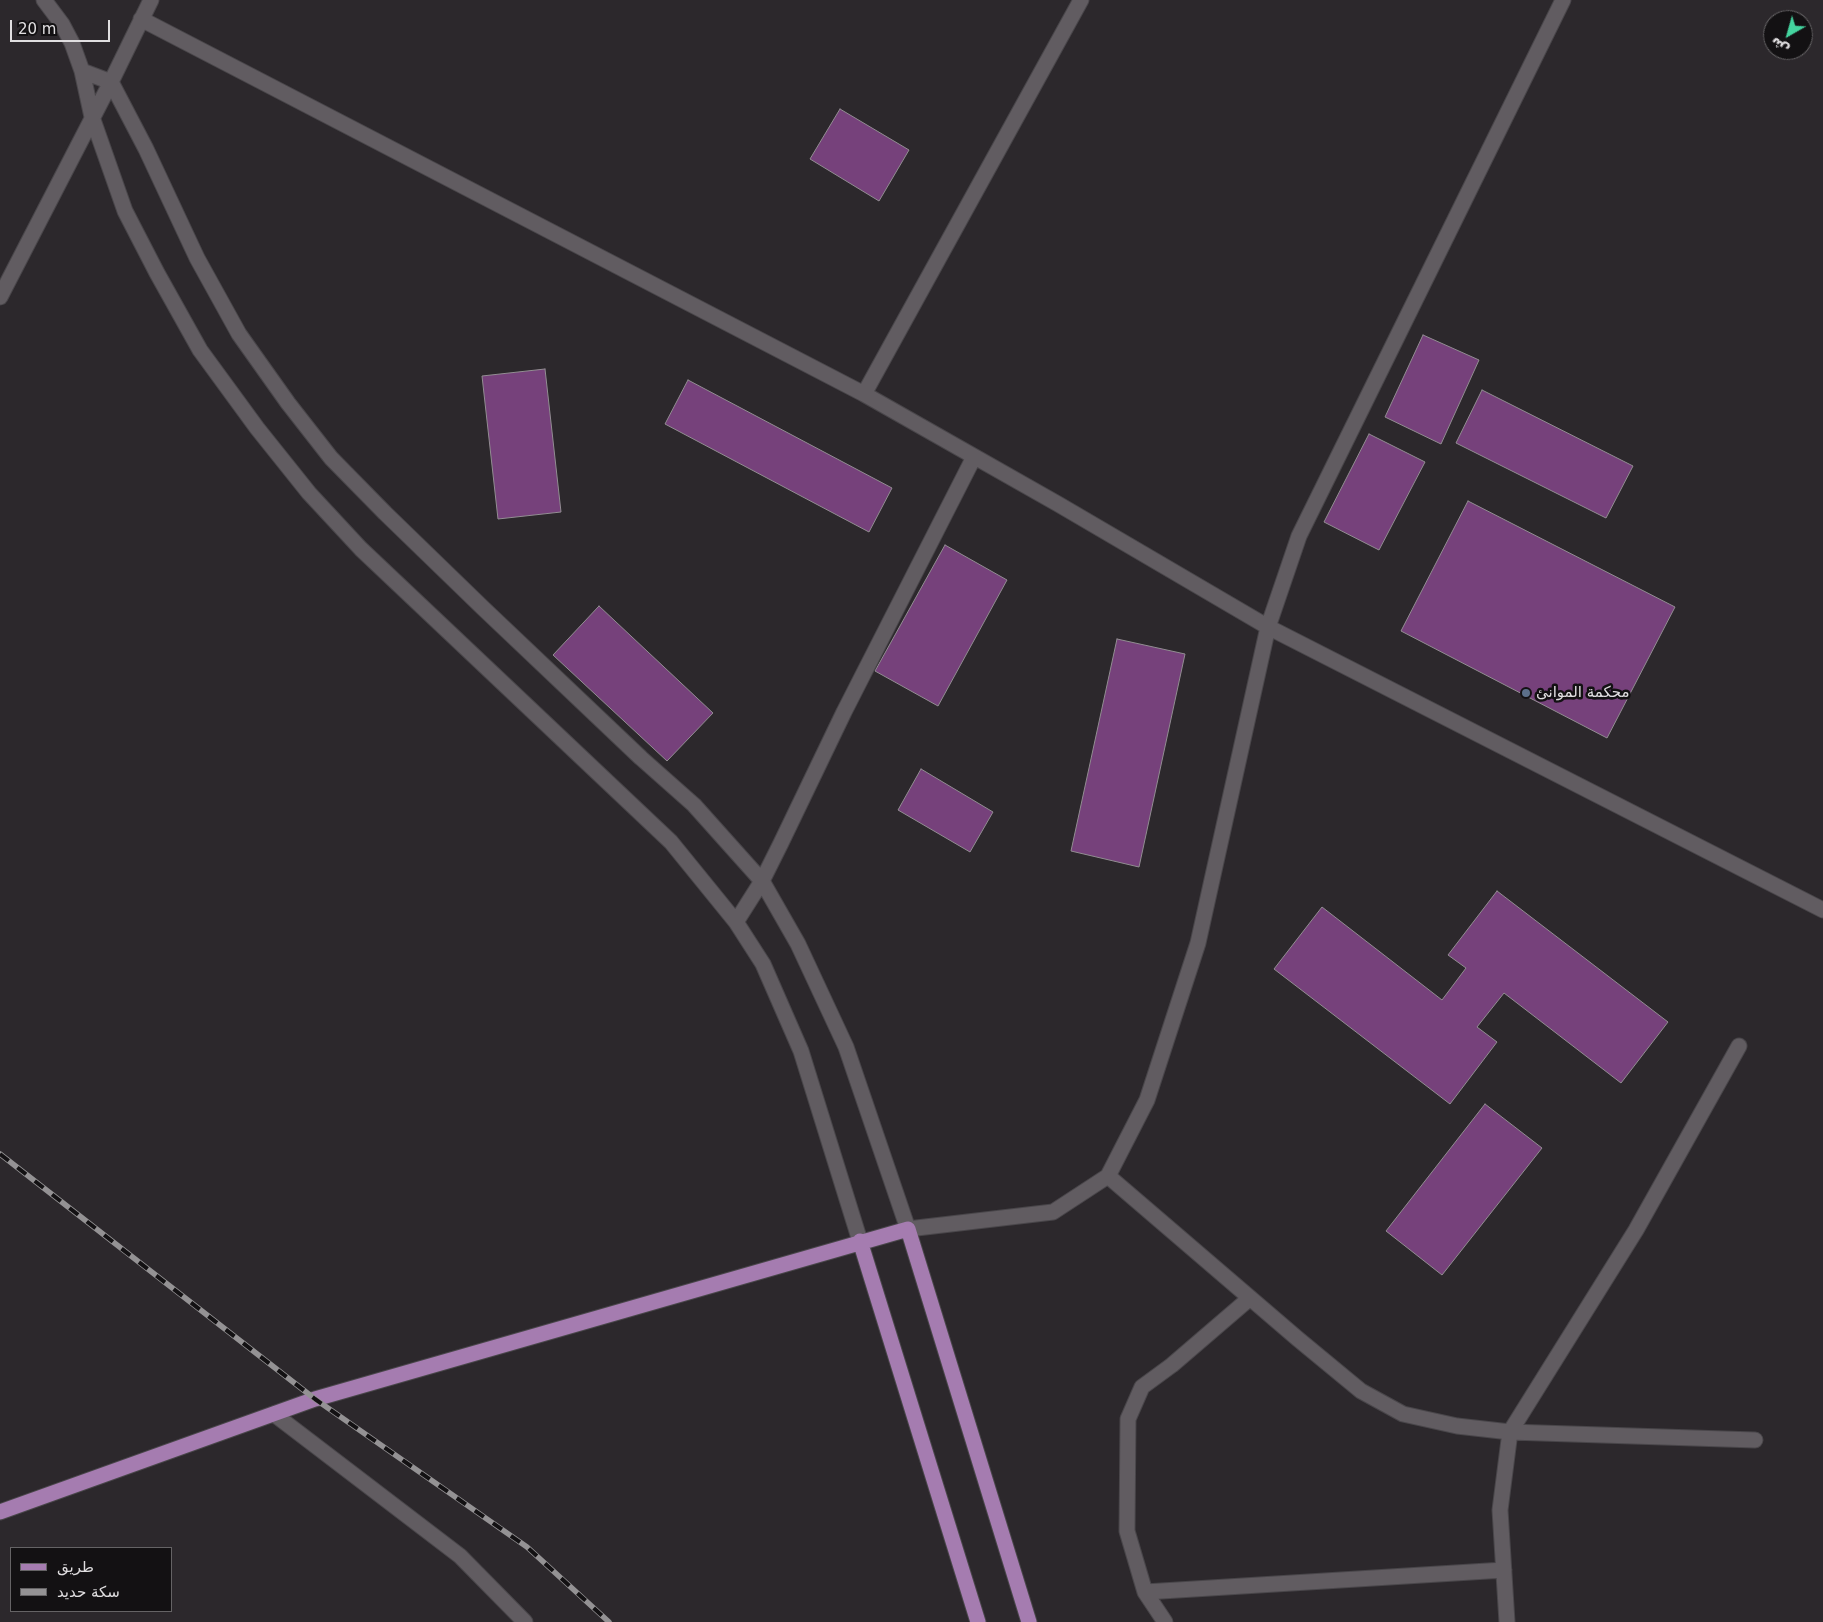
<!DOCTYPE html>
<meta charset="utf-8">
<style>
body{margin:0}
#map{position:relative;width:1823px;height:1622px;overflow:hidden;background:#2c282c;font-family:"DejaVu Sans","Noto Sans Arabic",sans-serif}
canvas{display:block}
.legend{position:absolute;left:10px;top:1547px;width:162px;height:65px;box-sizing:border-box;background:#131113;border:1px solid #656365;margin:0;padding:6px 9px;list-style:none;font-size:15px;color:#e0dee0}
.legend li{display:flex;align-items:center;gap:10px;height:25px}
.legend b{width:25px;border:1px solid #656365}
.north{position:absolute;left:1763px;top:10px;width:50px;height:50px;box-sizing:border-box;background:#131113;border:1px solid #656365;border-radius:50%;rotate:218deg;font-size:14px;font-weight:700;line-height:20px;text-align:center;color:#e0dee0}
.north::after{content:'';display:block;margin:auto;width:18px;height:22px;background:#44d49f;clip-path:polygon(50% 0,100% 100%,50% 72%,0 100%)}
.scale{position:absolute;left:10px;top:20px;width:100px;height:22px;box-sizing:border-box;border:2px solid #e0dee0;border-top:0;padding-left:6px;font-size:15px;line-height:18px;white-space:nowrap;color:#e0dee0;-webkit-text-stroke:4px #131113;paint-order:stroke}
</style>
<div id="map">
<canvas width="1823" height="1622"></canvas>
<ul class="legend">
<li><b style="height:6px;background:#a57cb0"></b>طريق</li>
<li><b style="height:6px;background:#949294"></b>سكة حديد</li>
</ul>
<div class="north">ش</div>
<div class="scale">20 m</div>
</div>
<script>
const c = document.querySelector('canvas').getContext('2d');
c.lineJoin = 'round';
function paint(path, color) { c.fillStyle = color; c.fill(path, 'evenodd'); }
const shape = rows => new Path2D(rows.map(r => 'M' + r).join(''));
function stroke(path, color, width, dash) { c.strokeStyle = color; c.lineWidth = width; c.lineCap = dash ? 'butt' : 'round'; c.setLineDash(dash || []); c.stroke(path); }
function label(font, color, halo, rows, align = 'center') {
  c.font = font + ' "DejaVu Sans","Noto Sans Arabic",sans-serif'; c.lineWidth = 5; c.setLineDash([]); c.textBaseline = 'middle'; c.strokeStyle = halo; c.fillStyle = color; for (const [text, x, y, turn = 0] of rows) {
    c.save(); c.translate(x, y); c.rotate((+turn || 0) * Math.PI / 180); c.textAlign = isNaN(turn) ? turn : align; if (halo) c.strokeText(text, 0, 0); c.fillText(text, 0, 0); c.restore();
  }
}
const building = shape([
 [840,109,909,150,879,201,810,159,840,109],
 [1423,335,1479,360,1441,444,1385,417,1423,335],
 [545,369,561,512,498,519,482,376,545,369],
 [688,380,892,488,869,532,665,424,688,380],
 [1482,390,1633,466,1606,518,1456,443,1482,390],
 [1369,434,1425,462,1379,550,1324,522,1369,434],
 [1468,501,1675,607,1607,738,1401,631,1468,501],
 [945,545,1007,580,938,706,875,671,945,545],
 [599,606,713,713,667,761,553,655,599,606],
 [1117,639,1185,654,1139,867,1071,851,1117,639],
 [921,769,993,812,970,852,898,810,921,769],
 [1497,891,1668,1022,1621,1083,1504,993,1477,1027,1497,1042,1450,1104,1274,969,1322,907,1442,1000,1466,968,1448,955,1497,891],
 [1485,1104,1542,1148,1442,1275,1386,1231,1485,1104]
]);
paint(building, '#76417b');
stroke(building, '#928d92', 1);
const minor = shape([
 [44,0,62,24,72,43,82,71,92,117,125,211,157,273,200,350,257,428,309,493,361,549,671,842,736,922,763,964,801,1051,860,1241],
 [1563,0,1299,536,1268,627,1823,910],
 [82,71,111,82,146,149,197,258,239,334,288,403,331,458,385,513,483,608,641,758,694,805,762,881,798,944,846,1047,908,1229,1053,1212,1108,1176,1147,1100,1198,943,1268,627,1058,504,864,394,141,19],
 [0,297,111,82,151,0],
 [864,394,1081,0],
 [736,922,762,881,781,843,844,712,974,457],
 [1108,1176,1298,1339,1361,1391,1403,1414,1457,1426,1510,1432,1755,1440],
 [274,1414,460,1556,525,1622],
 [1145,1592,1504,1570],
 [1165,1622,1145,1592,1127,1531,1128,1419,1142,1387,1172,1365,1250,1298],
 [1507,1622,1500,1510,1510,1432,1636,1230,1739,1046]
]);
const major = shape([
 [860,1241,978,1622],
 [0,1512,315,1399,908,1229,1029,1622]
]);
stroke(minor, '#49464a', 17);
stroke(major, '#49464a', 17);
stroke(minor, '#615c61', 15);
stroke(major, '#a57cb0', 15);
const rail = shape([
 [0,1154,315,1399,527,1547,609,1622]
]);
stroke(rail, '#949294', 5.5);
stroke(rail, '#131113', 4, [11]);
for (const [x, y, r, color] of [
 [1526,693,5,"#5c6f8a"]
]) { const dot = new Path2D(); dot.arc(x, y, r, 0, 2 * Math.PI); c.fillStyle = color; c.fill(dot); stroke(dot, '#131113', 2); }
label('15px', '#e0dee0', '#131113', [
 ["محكمة الموانئ",1536,693]
], 'left');
</script>
